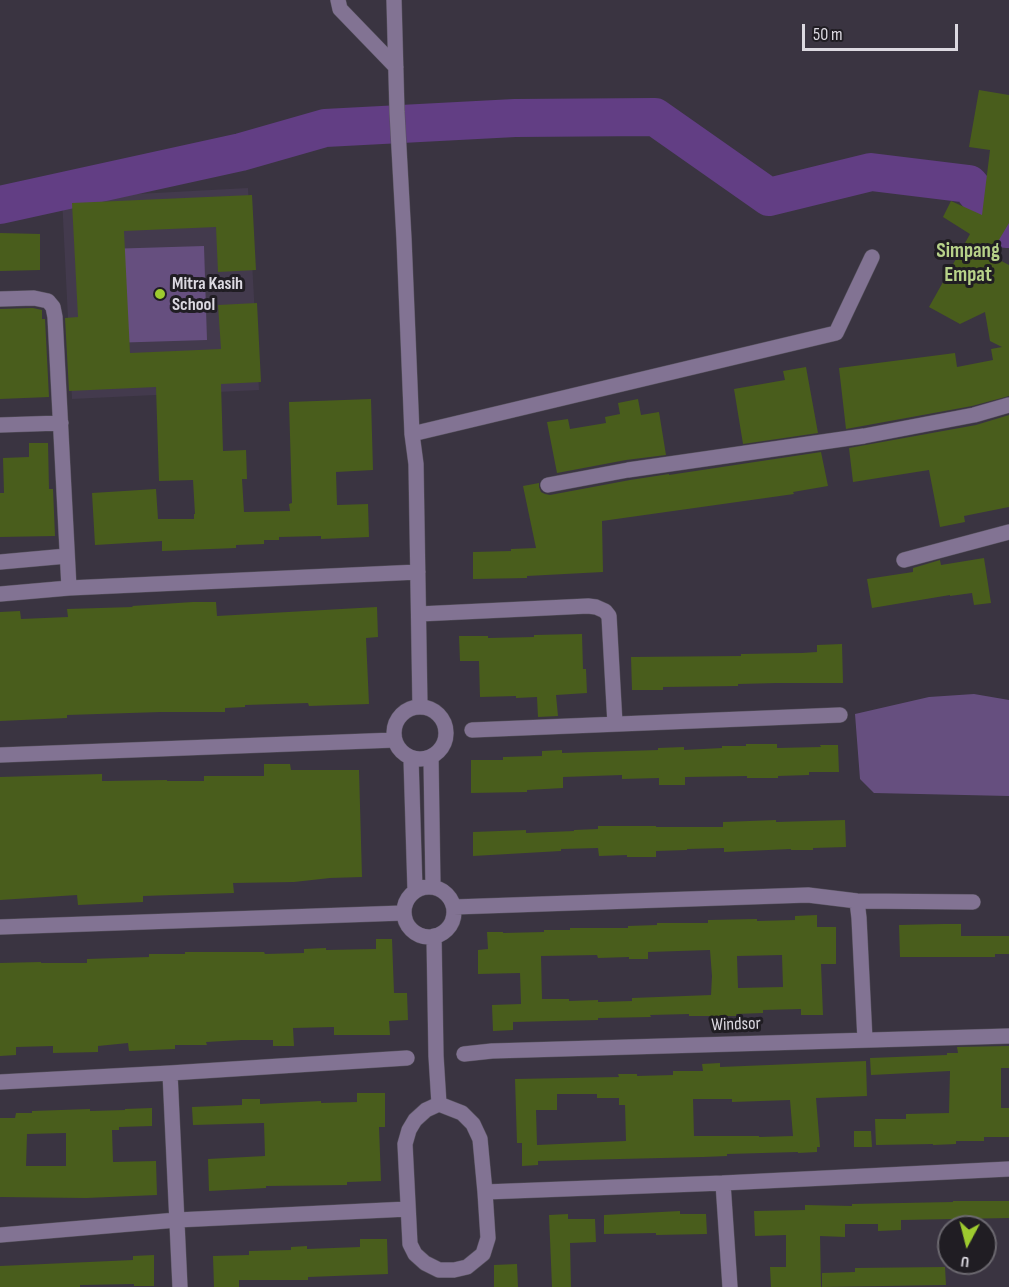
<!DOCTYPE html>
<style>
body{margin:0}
#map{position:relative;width:1009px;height:1287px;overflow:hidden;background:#3a3441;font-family:"Sofia Sans Condensed",sans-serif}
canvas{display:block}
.north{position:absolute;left:937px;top:1215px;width:60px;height:60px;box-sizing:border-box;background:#201d23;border:2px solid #6b686f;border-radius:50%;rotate:187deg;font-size:16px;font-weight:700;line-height:24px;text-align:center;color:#dcd9e1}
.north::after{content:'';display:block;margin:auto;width:21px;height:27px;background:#9dca2f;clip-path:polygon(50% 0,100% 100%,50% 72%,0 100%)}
.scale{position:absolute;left:802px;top:24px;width:156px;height:27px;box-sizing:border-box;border:3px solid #dcd9e1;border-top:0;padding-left:8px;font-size:18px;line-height:21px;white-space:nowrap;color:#dcd9e1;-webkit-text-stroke:4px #201d23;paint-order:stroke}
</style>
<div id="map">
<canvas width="1009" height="1287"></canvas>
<div class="north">U</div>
<div class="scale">50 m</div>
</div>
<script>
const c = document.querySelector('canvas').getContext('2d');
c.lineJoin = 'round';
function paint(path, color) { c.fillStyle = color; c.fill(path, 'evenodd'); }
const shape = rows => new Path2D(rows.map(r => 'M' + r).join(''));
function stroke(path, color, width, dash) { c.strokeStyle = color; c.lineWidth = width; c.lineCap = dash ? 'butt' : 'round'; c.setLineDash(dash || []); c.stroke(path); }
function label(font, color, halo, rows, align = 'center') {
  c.font = font + ' "Sofia Sans Condensed",sans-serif'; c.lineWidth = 6; c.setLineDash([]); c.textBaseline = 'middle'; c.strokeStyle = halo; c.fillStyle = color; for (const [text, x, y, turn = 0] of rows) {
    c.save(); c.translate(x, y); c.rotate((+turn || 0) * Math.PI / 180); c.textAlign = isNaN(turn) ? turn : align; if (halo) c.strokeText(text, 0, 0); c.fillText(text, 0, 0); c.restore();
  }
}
paint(shape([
 [248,188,259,390,72,399,62,198]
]), '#433a4d');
paint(shape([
 [204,246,207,340,109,343,106,249],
 [974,694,1009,700,1009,796,874,793,860,779,855,714,929,697]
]), '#664f7f');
stroke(shape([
 [0,205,241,152,325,128,515,118,655,117,769,197,871,172,969,184,1006,229,1009,229]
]), '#623e84', 38);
paint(shape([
 [979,90,1009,95,1009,223,990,255,1009,265,1009,396,972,406,846,429,839,368,955,353,957,367,993,360,991,349,1002,347,990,341,985,312,960,324,929,307,970,234,943,217,951,201,982,215,990,150,969,147],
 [252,195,256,270,218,272,216,227,124,231,130,353,221,349,218,305,257,303,261,382,221,384,223,451,246,450,247,479,242,479,244,512,290,511,289,504,292,503,289,402,371,399,373,470,336,472,337,505,368,504,369,537,321,539,321,536,279,537,279,540,264,540,264,544,236,545,236,548,162,551,162,541,95,545,92,493,156,489,158,519,194,519,194,514,195,514,193,480,159,481,156,387,69,391,65,318,78,317,72,203],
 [0,233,40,234,40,270,0,271],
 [33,308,42,310,42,319,45,319,49,397,0,399,0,309],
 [806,367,818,433,743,444,734,389,785,380,783,371],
 [638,399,641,415,659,412,666,455,626,460,557,473,547,422,568,419,570,429,606,423,605,417,620,414,618,403],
 [1009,415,1009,507,964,516,965,522,940,527,929,470,853,482,849,448,976,425],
 [29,443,48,443,49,489,53,489,55,536,0,537,0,493,4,493,3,458,29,457],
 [821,452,828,486,793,492,794,494,602,521,603,572,527,576,527,578,473,579,473,552,511,551,511,549,536,548,523,486,539,483,539,487,541,492,545,494,550,495,630,480,669,474,669,475],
 [984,558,991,603,974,605,972,593,950,596,950,595,872,608,867,579,913,572,913,568,940,560,941,565],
 [193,602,216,602,217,616,377,607,378,637,366,638,369,704,309,706,308,703,245,705,245,707,225,708,225,712,161,712,67,715,67,718,0,721,0,612,20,611,21,619,68,617,67,609,133,607,132,606],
 [582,634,583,669,586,669,587,693,556,695,558,716,538,717,537,697,516,698,516,696,480,697,479,661,460,661,459,636,488,636,488,638,534,637,534,635],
 [842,644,843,683,777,683,738,684,738,686,663,687,663,690,632,690,631,657,741,656,741,654,802,653,817,652,817,645],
 [746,744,777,744,777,748,821,747,820,745,838,745,839,772,809,772,809,775,778,776,778,778,747,778,747,776,685,777,685,785,659,785,659,778,622,779,622,775,563,777,563,788,527,790,527,792,471,793,471,760,503,760,503,757,542,756,542,751,562,750,562,753,658,750,658,748,684,747,684,750,722,748,722,746,746,746],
 [264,764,290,764,291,770,359,770,362,877,330,878,294,882,233,883,234,893,143,896,143,902,78,905,77,895,0,900,0,777,102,774,102,781,106,781,167,780,167,781,204,781,204,776,264,776],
 [776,820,776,822,845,820,846,847,813,848,813,850,791,850,791,849,724,852,724,848,687,849,687,850,656,851,656,857,627,857,627,855,599,856,598,848,561,849,561,851,473,856,473,832,526,830,526,833,574,831,574,830,598,829,598,826,656,826,656,827,723,827,723,822],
 [817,915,817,927,836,927,836,964,821,964,823,1015,801,1015,801,1009,763,1010,763,1013,736,1014,737,1016,689,1016,689,1014,650,1015,651,1017,598,1018,598,1020,513,1022,513,1030,493,1031,492,1005,521,1004,520,973,478,974,478,950,488,949,487,932,503,932,503,933,544,932,544,930,570,930,570,928,628,928,628,926,657,925,657,923,708,923,708,920,757,919,757,921,795,920,795,916],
 [710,950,712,976,711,995,632,998,632,1001,598,1002,598,1000,569,1001,569,999,542,999,541,956,597,955,598,958,629,957,629,959,648,959,648,952],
 [782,955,783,987,738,988,737,956],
 [943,924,961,924,961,936,1009,936,1009,954,995,954,995,957,900,957,899,925],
 [376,939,392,939,394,993,407,993,408,1020,389,1021,390,1035,334,1035,334,1027,293,1028,294,1046,273,1046,273,1040,242,1040,206,1042,207,1045,175,1045,175,1049,129,1051,128,1043,98,1046,98,1052,53,1053,53,1046,16,1047,16,1055,0,1056,0,963,41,962,41,963,87,963,87,959,149,957,149,954,185,954,185,952,264,952,265,954,304,953,304,949,326,948,326,950,376,949],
 [1009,1046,1009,1068,1001,1068,1001,1108,1009,1108,1009,1137,984,1137,984,1141,956,1141,956,1144,933,1145,933,1144,876,1145,875,1119,906,1119,906,1114,949,1113,950,1071,871,1075,870,1058,947,1055,947,1053,958,1053,957,1047],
 [866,1061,867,1096,816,1098,820,1147,817,1147,817,1152,798,1153,798,1152,727,1154,727,1156,703,1157,538,1161,538,1165,522,1166,522,1143,517,1143,515,1079,619,1077,618,1074,637,1074,637,1076,673,1075,673,1071,703,1071,702,1064,720,1063,720,1067],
 [557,1094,597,1094,597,1098,619,1098,619,1105,625,1105,626,1141,537,1145,536,1110,557,1110],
 [693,1099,732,1099,732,1102,790,1100,793,1136,759,1137,759,1136,694,1136],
 [357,1093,385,1093,385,1127,379,1127,381,1181,347,1182,347,1185,266,1186,266,1188,209,1191,208,1159,265,1156,264,1123,193,1125,192,1107,242,1105,242,1099,260,1099,260,1104,321,1101,321,1103,357,1102],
 [152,1108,152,1126,119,1127,119,1130,112,1130,113,1162,156,1161,157,1195,86,1198,0,1197,0,1118,15,1118,16,1113,32,1113,32,1111,90,1109,90,1111,125,1110,125,1109],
 [66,1133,66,1166,26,1166,27,1134],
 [854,1131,871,1131,872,1147,854,1147],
 [953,1201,1009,1201,1009,1218,901,1220,901,1230,878,1231,878,1224,845,1224,845,1237,820,1236,821,1287,771,1287,770,1267,786,1267,786,1235,755,1236,754,1211,805,1210,805,1205,852,1206,852,1204,953,1202],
 [680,1211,680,1214,706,1214,707,1234,656,1235,656,1233,604,1234,604,1215],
 [568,1214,568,1219,595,1219,596,1242,570,1243,571,1287,552,1287,549,1215],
 [360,1239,387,1239,388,1274,308,1277,308,1280,239,1280,239,1287,214,1287,213,1256,249,1255,249,1251,291,1250,291,1247,307,1246,307,1249,360,1247],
 [154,1255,154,1286,134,1286,134,1284,80,1285,80,1287,0,1287,0,1266,133,1260,133,1256],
 [517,1264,518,1287,494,1287,494,1265],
 [945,1267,946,1285,822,1287,822,1273,855,1272,855,1268]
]), '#495d1c');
const minor = shape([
 [338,0,340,9,396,67],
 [394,0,397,112,404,239,412,434,416,464,420,707],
 [0,299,34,298,48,301,53,307,55,317,69,588],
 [0,425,61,423],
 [412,434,836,333,872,257],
 [548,485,628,470,864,436,974,415,1009,405],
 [904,560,1009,532],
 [0,562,67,556],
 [0,594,69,588,418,572],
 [419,614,588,606,596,607,605,611,609,616,615,724],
 '394 733a26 26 0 1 1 52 0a26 26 0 1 1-52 0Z',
 [472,730,840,715],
 [0,755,395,740],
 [431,757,433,887],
 [411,758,415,890],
 '404 912a25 25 0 1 1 50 0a25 25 0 1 1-50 0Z',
 [857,901,859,918,865,1040],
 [454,907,808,895,857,901,973,902],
 [0,927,403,913],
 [434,936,436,1056,439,1104],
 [464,1054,492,1051,1009,1036],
 [170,1073,180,1287],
 [0,1082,170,1073,407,1058],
 [439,1104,462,1113,473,1124,480,1139,485,1192,488,1238,483,1254,467,1267,454,1270,439,1270,425,1263,415,1254,410,1244,405,1144,409,1130,415,1120,426,1110,439,1104],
 [723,1183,730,1287],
 [485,1192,723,1183,1009,1169],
 [0,1235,177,1220,408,1209]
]);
stroke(minor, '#57525e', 16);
stroke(minor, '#827393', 15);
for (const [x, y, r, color] of [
 [160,294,6,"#9dca2f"]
]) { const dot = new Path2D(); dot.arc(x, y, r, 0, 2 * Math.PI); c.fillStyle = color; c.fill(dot); stroke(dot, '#201d23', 2); }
label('bold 18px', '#dcd9e1', '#201d23', [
 ["Mitra Kasih",172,284],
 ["School",172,305]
], 'left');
label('18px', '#dcd9e1', '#201d23', [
 ["Windsor",736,1025,-2]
]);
label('bold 21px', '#b7d289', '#201d23', [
 ["Simpang",968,252],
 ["Empat",968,276]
]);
</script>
